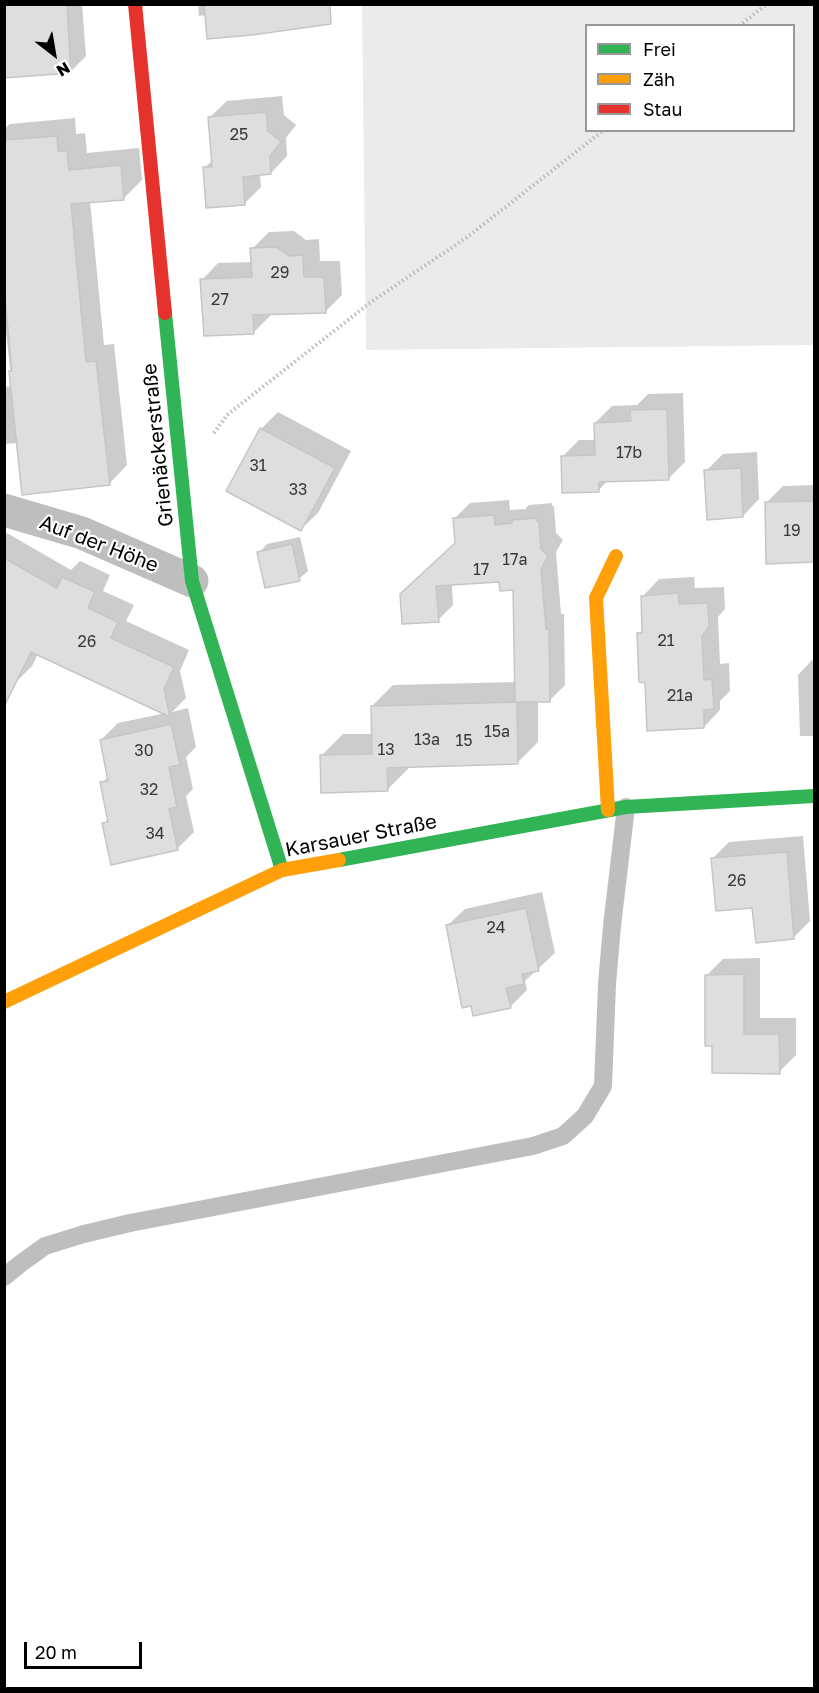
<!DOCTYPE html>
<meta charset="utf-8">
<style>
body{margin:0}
#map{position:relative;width:819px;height:1693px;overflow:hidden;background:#fff;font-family:"Golos Text",sans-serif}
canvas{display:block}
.frame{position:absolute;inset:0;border:6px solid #000;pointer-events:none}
.legend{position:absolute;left:585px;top:24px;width:210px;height:108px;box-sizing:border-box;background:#fff;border:2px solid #999;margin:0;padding:8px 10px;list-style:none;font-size:18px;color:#000}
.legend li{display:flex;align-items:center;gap:12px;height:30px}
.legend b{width:30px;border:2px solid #999}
.north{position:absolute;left:24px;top:24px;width:60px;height:60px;-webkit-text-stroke:4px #fff;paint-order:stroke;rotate:149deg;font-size:16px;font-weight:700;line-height:24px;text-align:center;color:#000}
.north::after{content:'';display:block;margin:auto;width:21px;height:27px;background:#000;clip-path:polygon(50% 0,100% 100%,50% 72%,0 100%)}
.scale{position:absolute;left:24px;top:1642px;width:118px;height:27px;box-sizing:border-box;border:3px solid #000;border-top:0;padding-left:8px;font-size:18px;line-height:21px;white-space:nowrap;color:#000;-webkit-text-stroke:4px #fff;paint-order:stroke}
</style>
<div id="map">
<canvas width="819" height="1693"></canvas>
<div class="frame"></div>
<ul class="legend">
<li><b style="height:8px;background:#30b455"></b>Frei</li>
<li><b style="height:8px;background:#ff9f0a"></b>Zäh</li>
<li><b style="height:8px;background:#e5322d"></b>Stau</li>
</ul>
<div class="north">N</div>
<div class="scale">20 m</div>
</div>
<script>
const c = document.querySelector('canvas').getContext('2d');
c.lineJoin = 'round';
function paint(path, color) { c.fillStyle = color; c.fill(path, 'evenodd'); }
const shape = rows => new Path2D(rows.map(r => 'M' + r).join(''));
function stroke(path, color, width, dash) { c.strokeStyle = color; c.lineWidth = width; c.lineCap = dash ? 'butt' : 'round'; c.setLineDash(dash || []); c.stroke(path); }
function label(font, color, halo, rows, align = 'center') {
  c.font = font + ' "Golos Text",sans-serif'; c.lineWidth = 4.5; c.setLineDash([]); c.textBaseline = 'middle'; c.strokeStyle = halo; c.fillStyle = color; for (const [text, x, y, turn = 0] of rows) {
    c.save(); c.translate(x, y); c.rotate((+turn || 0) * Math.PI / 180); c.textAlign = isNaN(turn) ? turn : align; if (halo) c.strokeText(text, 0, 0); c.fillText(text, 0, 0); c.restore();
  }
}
paint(shape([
 [362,5,814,5,814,345,366,350],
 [586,26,794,26,794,130,586,130]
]), '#ebebeb');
paint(shape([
 [4,4,82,4,86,56,71,71],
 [198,4,313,4,313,13,297,29,209,37,207,15,199,16],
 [282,96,284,115,296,125,286,138,287,156,271,173,260,174,261,187,244,204,205,168,213,159,210,117,227,101],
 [75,118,76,134,85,133,87,153,139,148,142,180,124,198,90,201,104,345,114,344,127,465,109,484,18,443,4,444,4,387,12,386,6,332,4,332,4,129,10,124],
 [294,231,306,240,319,239,320,261,340,261,342,295,325,312,270,313,270,316,253,333,202,280,218,263,253,262,252,249,269,232],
 [683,393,685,462,669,478,608,480,598,491,562,457,579,440,596,440,595,423,612,406,637,405,648,394],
 [278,412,351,451,318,513,301,529,261,429],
 [757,452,759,499,743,516,706,471,723,454],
 [814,485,814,561,768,562,766,503,783,486],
 [509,500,510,510,525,509,529,505,552,503,552,506,554,506,556,533,563,540,556,552,561,614,564,614,565,685,550,700,538,700,538,742,517,763,408,766,408,769,387,790,322,755,343,734,373,734,372,706,393,685,516,682,515,588,501,580,452,584,453,605,438,620,403,623,457,542,455,518,470,503],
 [7,533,71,570,80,561,110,575,103,591,134,605,126,621,189,650,180,671,186,698,172,712,188,708,196,747,186,757,193,789,186,796,194,832,177,849,103,824,109,818,102,783,109,776,101,740,118,723,166,713,38,654,32,666,15,683,4,678,4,535],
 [300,537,308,571,299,579,259,553,267,544],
 [694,577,695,588,724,587,725,609,718,617,720,664,729,663,730,691,720,701,720,710,704,727,647,681,639,634,644,629,643,596,659,579],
 [814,658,814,736,800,736,798,675],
 [803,836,810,921,794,937,712,859,729,842],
 [542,892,555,953,525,981,527,990,510,1007,448,925,465,909],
 [760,958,760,1018,796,1018,796,1055,779,1072,713,1044,707,975,723,959]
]), '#0003');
const building = shape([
 [4,4,67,4,71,73,4,78,4,4],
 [204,4,330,4,331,24,252,35,207,39,204,4],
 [266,112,268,131,281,142,270,156,271,174,243,177,245,205,206,208,203,167,212,167,208,117,266,112],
 [57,136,58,151,67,151,69,170,121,165,124,200,71,204,86,362,96,361,110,485,22,495,9,371,12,371,4,289,4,140,57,136],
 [276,247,289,256,303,255,304,277,324,277,326,313,253,315,254,334,204,336,200,279,252,277,250,248,276,247],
 [667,409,669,480,599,482,599,492,562,493,561,456,595,455,594,423,631,421,630,410,667,409],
 [260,428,335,468,301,531,226,491,260,428],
 [741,468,743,517,707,520,704,470,741,468],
 [814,501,814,562,766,564,765,502,814,501],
 [494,515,495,525,512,523,512,520,537,518,537,521,539,521,541,549,548,556,541,569,546,629,549,629,550,702,515,702,513,590,500,591,499,582,436,586,439,622,402,624,400,594,455,543,453,518,494,515],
 [292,544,300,581,265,588,257,552,292,544],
 [4,558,57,588,62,577,95,592,88,608,118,622,111,638,174,667,164,689,170,717,31,652,4,707,4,558],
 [678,593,679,604,708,603,709,627,702,636,704,680,712,679,714,709,704,710,704,728,647,731,645,683,639,682,637,633,642,633,641,596,678,593],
 [517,702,518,764,387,768,388,791,321,793,320,755,372,754,371,706,517,702],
 [171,724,180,765,169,767,177,807,169,809,178,850,111,865,102,823,108,822,100,782,108,781,100,740,171,724],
 [787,852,794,939,756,943,752,908,716,911,711,858,787,852],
 [526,908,539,971,522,974,524,984,506,988,511,1008,473,1016,471,1006,462,1008,446,925,526,908],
 [744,974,744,1034,779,1034,780,1074,712,1073,712,1046,705,1046,705,975,744,974]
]);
paint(building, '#dedede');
stroke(building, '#c6c6c6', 1.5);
stroke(shape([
 [739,26,767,4],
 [214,433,227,415,371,302,466,238,604,130]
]), '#b9b9b9', 4, [1.5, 3]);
stroke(shape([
 [4,1277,20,1264,45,1246,84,1234,130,1223,533,1146,563,1136,585,1116,603,1086,607,984,612,926,626,807]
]), '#bebebe', 18);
stroke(shape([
 [4,510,82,533,192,581]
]), '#bebebe', 33);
stroke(shape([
 [165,313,192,581,282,870],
 [339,860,626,807,814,796]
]), '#30b455', 14);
stroke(shape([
 [608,810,596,598,616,556],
 [4,1002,282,870,339,860]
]), '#ff9f0a', 14);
stroke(shape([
 [135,4,165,313]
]), '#e5322d', 14);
label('16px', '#383838', null, [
 ["25",239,135],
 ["29",280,273],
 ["27",220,300],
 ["17b",629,453],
 ["31",258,466],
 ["33",298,490],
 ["19",792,531],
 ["17a",515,560],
 ["17",481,570],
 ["21",666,641],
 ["26",87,642],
 ["21a",680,696],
 ["15a",497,732],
 ["13a",427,740],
 ["15",464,741],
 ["13",386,750],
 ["30",144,751],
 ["32",149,790],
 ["34",155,834],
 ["26",737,881],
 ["24",496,928]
]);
label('20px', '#000', '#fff', [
 ["Grienäckerstraße",158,445,-96],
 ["Auf der Höhe",99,544,21],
 ["Karsauer Straße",361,836,-11]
]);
</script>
